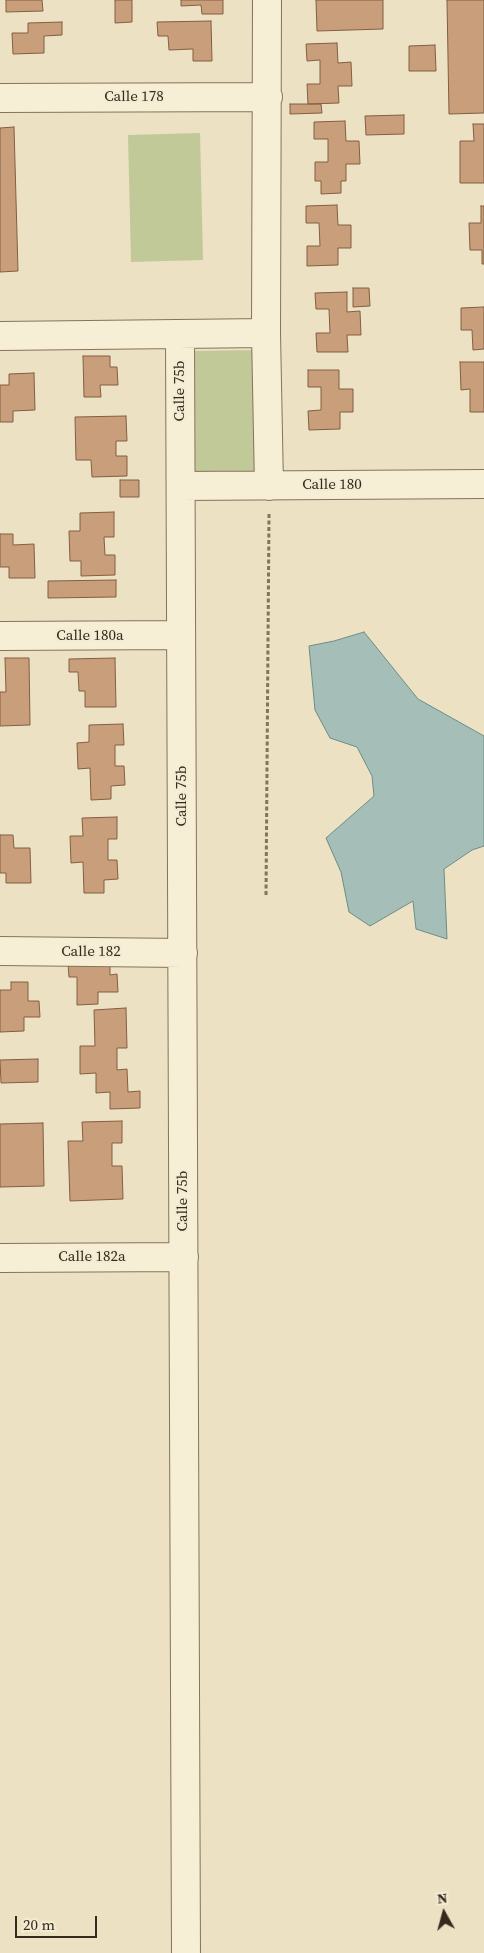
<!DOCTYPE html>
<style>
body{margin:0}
#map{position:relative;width:484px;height:1953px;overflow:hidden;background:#ece1c3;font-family:"Source Serif 4",serif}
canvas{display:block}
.north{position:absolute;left:419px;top:1888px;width:50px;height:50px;-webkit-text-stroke:4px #f3ebd2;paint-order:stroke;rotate:353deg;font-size:14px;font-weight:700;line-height:20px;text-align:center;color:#352a1e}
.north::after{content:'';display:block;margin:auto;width:18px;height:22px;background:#352a1e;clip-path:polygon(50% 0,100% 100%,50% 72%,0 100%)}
.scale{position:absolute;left:15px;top:1916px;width:82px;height:22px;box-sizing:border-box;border:2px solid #352a1e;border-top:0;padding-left:6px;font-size:15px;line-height:18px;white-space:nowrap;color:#352a1e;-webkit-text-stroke:4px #f3ebd2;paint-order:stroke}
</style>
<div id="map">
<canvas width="484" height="1953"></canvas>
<div class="north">N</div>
<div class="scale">20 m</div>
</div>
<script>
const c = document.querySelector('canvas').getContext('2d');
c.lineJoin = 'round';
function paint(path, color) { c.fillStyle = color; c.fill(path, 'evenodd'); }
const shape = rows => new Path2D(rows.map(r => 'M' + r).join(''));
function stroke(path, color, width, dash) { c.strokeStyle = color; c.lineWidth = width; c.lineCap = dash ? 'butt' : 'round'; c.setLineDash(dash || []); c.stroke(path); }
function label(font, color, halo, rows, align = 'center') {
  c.font = font + ' "Source Serif 4",serif'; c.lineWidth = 4; c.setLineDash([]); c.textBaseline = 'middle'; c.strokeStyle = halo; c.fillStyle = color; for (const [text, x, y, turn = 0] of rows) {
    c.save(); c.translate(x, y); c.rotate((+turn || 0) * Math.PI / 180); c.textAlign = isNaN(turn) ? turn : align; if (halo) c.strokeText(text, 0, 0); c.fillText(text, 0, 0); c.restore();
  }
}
paint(shape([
 [200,133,203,260,131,262,128,135],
 [259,350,260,473,193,474,191,351]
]), '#c1c998');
const water = shape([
 [364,632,418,699,484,736,484,846,472,850,444,869,447,939,416,929,413,901,370,926,349,912,341,872,326,838,374,796,372,776,357,747,330,738,315,710,309,646,334,641,364,632]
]);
paint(water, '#a5bfb8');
stroke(water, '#6c8c86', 1);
const building = shape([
 [6,0,42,0,43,11,6,12,6,0],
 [115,0,132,0,132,22,115,23,115,0],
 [181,0,223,0,223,14,202,14,201,5,181,6,181,0],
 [316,0,383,0,383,29,317,31,316,0],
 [447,0,484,0,484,113,449,114,447,0],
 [211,21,212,61,193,61,193,49,169,50,168,36,158,36,157,22,211,21],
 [62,22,62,35,44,36,44,53,13,54,12,33,28,33,28,23,62,22],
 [337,43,338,63,351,62,352,86,338,86,339,103,308,104,307,84,320,84,320,60,307,61,306,44,337,43],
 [435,45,436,71,409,71,409,46,435,45],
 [290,104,321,104,322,113,290,114,290,104],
 [404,115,404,134,366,135,365,116,404,115],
 [345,121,346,141,359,141,360,164,346,164,346,181,341,181,341,193,321,194,321,181,315,181,315,162,328,162,328,139,314,139,314,122,345,121],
 [473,124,484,124,484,183,460,183,460,141,474,141,473,124],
 [14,127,18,271,0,272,0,128,14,127],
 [337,205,338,225,351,225,351,248,338,248,338,265,307,266,307,246,320,246,319,223,306,223,306,206,337,205],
 [481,206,484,206,484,264,482,264,482,250,470,250,469,223,481,223,481,206],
 [353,288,369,288,370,306,353,307,353,288],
 [347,292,347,312,360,311,361,335,347,335,348,352,317,352,316,333,330,333,329,309,316,309,315,293,347,292],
 [484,307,484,349,473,350,472,330,461,330,461,308,484,307],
 [83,356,110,356,110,367,117,367,118,385,100,385,101,397,84,397,83,356],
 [460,362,484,362,484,412,470,412,470,389,461,390,460,362],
 [308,370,339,370,339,389,353,389,353,412,340,412,340,429,309,430,308,411,321,410,321,387,308,387,308,370],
 [34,373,35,410,13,411,13,422,0,422,0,385,9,385,9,374,34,373],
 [126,416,127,441,116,441,116,456,127,456,127,476,92,477,91,460,76,460,75,417,126,416],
 [120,480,139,480,139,497,120,497,120,480],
 [114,512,114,537,104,537,105,555,115,555,115,575,81,576,81,561,70,561,69,531,80,531,80,513,114,512],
 [0,534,13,534,13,545,34,544,35,578,9,578,9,567,0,567,0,534],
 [116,580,116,597,48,598,48,581,116,580],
 [5,658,29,658,30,725,0,726,0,692,6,692,5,658],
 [115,658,116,707,85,707,85,691,79,691,78,672,69,672,69,659,115,658],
 [123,724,124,745,115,745,115,766,124,766,125,785,111,786,111,799,91,800,90,768,78,769,77,743,89,742,89,725,123,724],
 [117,817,117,839,108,839,108,860,117,860,118,879,104,880,104,893,84,893,83,862,71,863,70,836,83,836,82,818,117,817],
 [0,835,13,835,14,848,30,848,31,883,6,883,6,873,0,873,0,835],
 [110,963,110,975,117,974,118,992,98,992,98,1004,77,1005,77,977,69,977,68,964,110,963],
 [11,982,28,982,28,1001,39,1001,40,1017,24,1017,24,1031,0,1032,0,990,11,990,11,982],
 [126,1008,127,1048,117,1048,117,1070,127,1069,128,1092,140,1091,140,1108,110,1109,110,1092,96,1093,96,1073,80,1074,80,1046,95,1046,94,1010,126,1008],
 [38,1059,38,1082,1,1083,0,1060,38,1059],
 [122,1121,122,1143,112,1143,112,1166,122,1166,123,1199,70,1201,68,1141,83,1141,82,1122,122,1121],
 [43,1123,44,1186,0,1187,0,1124,43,1123]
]);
paint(building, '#c89e7b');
stroke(building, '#835e42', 1);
const minor = shape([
 [267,0,266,333,269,486],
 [0,98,268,97],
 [180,334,186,1953],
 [0,336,266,333],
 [181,486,484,484],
 [0,636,181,635],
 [0,951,183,953],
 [0,1258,184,1257]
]);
stroke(minor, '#85735b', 30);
stroke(shape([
 [266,895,269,514]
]), '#85735b', 3, [4, 2.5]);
stroke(minor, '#f7eed6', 28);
label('15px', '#352a1e', '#f3ebd2', [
 ["Calle 178",134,97],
 ["Calle 75b",180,391,-90],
 ["Calle 180",332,485],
 ["Calle 180a",90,636],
 ["Calle 75b",182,796,-90],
 ["Calle 182",91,952],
 ["Calle 75b",183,1201,-90],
 ["Calle 182a",92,1257]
]);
</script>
